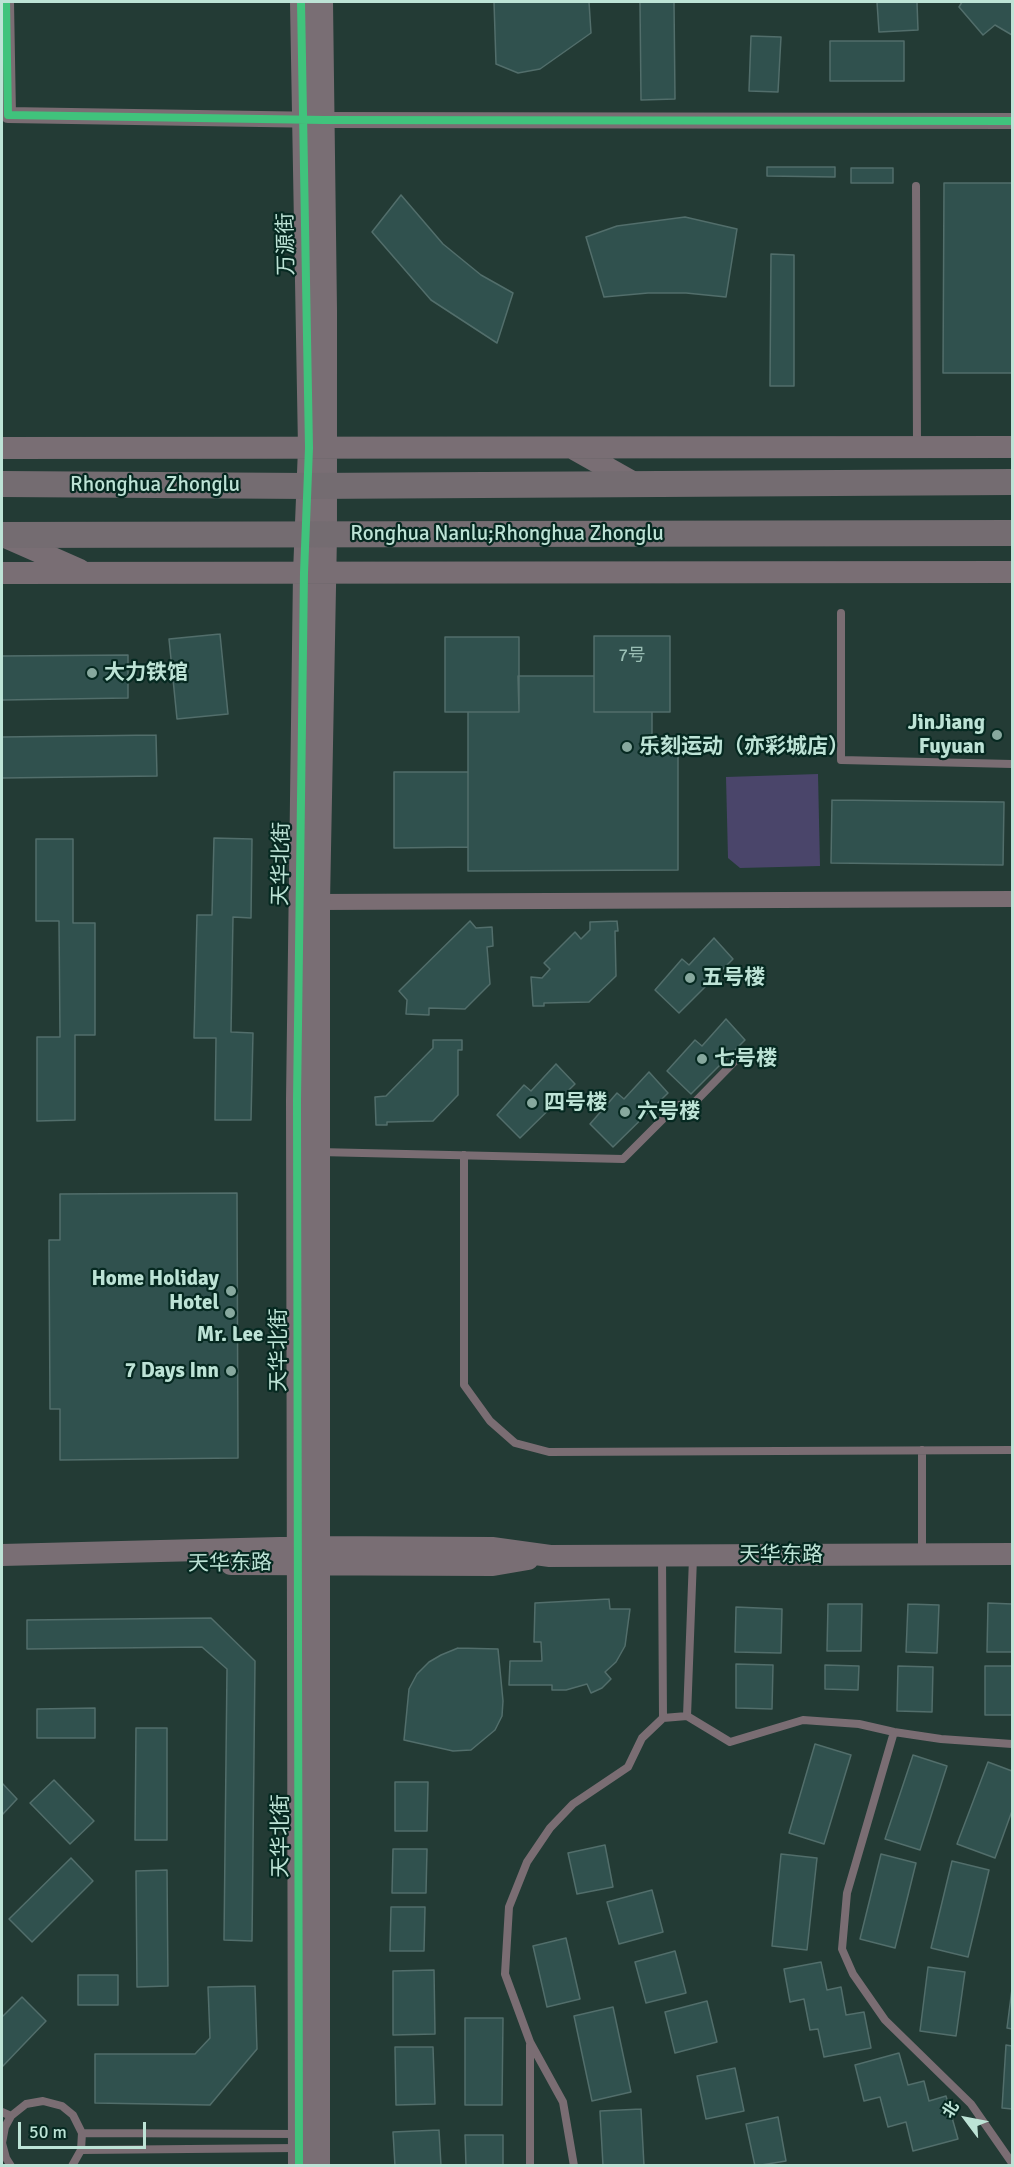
<!DOCTYPE html>
<meta charset="utf-8">
<style>
body{margin:0}
#map{position:relative;width:1014px;height:2167px;overflow:hidden;background:#233b35;font-family:Signika,"Noto Sans SC",sans-serif}
canvas{display:block}
.frame{position:absolute;inset:0;border:3px solid #bde3d6;pointer-events:none}
.north{position:absolute;left:936px;top:2089px;width:60px;height:60px;-webkit-text-stroke:4px #062921;paint-order:stroke;rotate:302deg;font-size:16px;font-weight:700;line-height:24px;text-align:center;color:#bde3d6}
.north::after{content:'';display:block;margin:auto;width:21px;height:27px;background:#bde3d6;clip-path:polygon(50% 0,100% 100%,50% 72%,0 100%)}
.scale{position:absolute;left:18px;top:2122px;width:128px;height:27px;box-sizing:border-box;border:3px solid #bde3d6;border-top:0;padding-left:8px;font-size:18px;line-height:21px;white-space:nowrap;color:#bde3d6;-webkit-text-stroke:4px #062921;paint-order:stroke}
</style>
<div id="map">
<canvas width="1014" height="2167"></canvas>
<div class="frame"></div>
<div class="north">北</div>
<div class="scale">50 m</div>
</div>
<script>
const c = document.querySelector('canvas').getContext('2d');
c.lineJoin = 'round';
function paint(path, color) { c.fillStyle = color; c.fill(path, 'evenodd'); }
const shape = rows => new Path2D(rows.map(r => 'M' + r).join(''));
function stroke(path, color, width, dash) { c.strokeStyle = color; c.lineWidth = width; c.lineCap = dash ? 'butt' : 'round'; c.setLineDash(dash || []); c.stroke(path); }
function label(font, color, halo, rows, align = 'center') {
  c.font = font + ' Signika,"Noto Sans SC",sans-serif'; c.lineWidth = 4.5; c.setLineDash([]); c.textBaseline = 'middle'; c.strokeStyle = halo; c.fillStyle = color; for (const [text, x, y, turn = 0] of rows) {
    c.save(); c.translate(x, y); c.rotate((+turn || 0) * Math.PI / 180); c.textAlign = isNaN(turn) ? turn : align; if (halo) c.strokeText(text, 0, 0); c.fillText(text, 0, 0); c.restore();
  }
}
paint(shape([
 [818,774,820,866,740,868,728,858,726,777]
]), '#4a456a');
const building = shape([
 [494,2,589,2,591,33,540,69,518,73,496,64,494,2],
 [640,2,674,2,675,99,641,100,640,2],
 [877,2,917,2,918,30,879,32,877,2],
 [962,2,1012,2,1012,35,995,25,983,35,959,7,962,2],
 [751,36,781,37,778,92,749,91,751,36],
 [830,41,904,41,904,81,830,81,830,41],
 [767,167,835,167,835,177,767,176,767,167],
 [851,168,893,168,893,183,851,183,851,168],
 [944,183,1012,183,1012,373,943,373,944,183],
 [401,195,443,244,481,275,513,293,497,343,431,300,372,232,401,195],
 [685,217,737,229,726,297,686,293,648,293,604,297,586,237,617,226,685,217],
 [771,254,794,255,794,386,770,386,771,254],
 [220,634,228,714,177,719,169,639,220,634],
 [594,636,670,636,670,712,594,712,594,636],
 [445,637,519,637,519,712,445,712,445,637],
 [128,655,128,698,2,700,2,656,128,655],
 [518,676,594,676,594,712,652,712,652,741,678,741,678,870,468,871,468,712,519,712,518,676],
 [156,735,157,776,2,778,2,737,156,735],
 [394,772,468,772,468,847,394,848,394,772],
 [832,800,1004,802,1003,865,831,863,832,800],
 [214,838,252,839,251,918,233,917,231,1032,253,1033,251,1120,215,1120,216,1038,194,1038,197,915,212,915,214,838],
 [36,839,73,839,73,923,95,923,95,1035,75,1035,75,1120,37,1121,37,1037,60,1037,59,921,36,921,36,839],
 [470,921,476,928,492,927,493,946,487,947,490,984,465,1009,429,1008,429,1015,406,1014,407,1000,399,991,470,921],
 [617,921,618,931,615,931,616,976,589,1002,544,1003,544,1006,533,1006,531,977,542,978,550,969,544,963,575,932,581,939,590,930,590,922,617,921],
 [714,938,733,959,679,1013,655,990,682,959,689,965,714,938],
 [726,1019,745,1040,691,1094,667,1071,695,1040,702,1046,726,1019],
 [433,1040,462,1040,462,1050,458,1050,458,1095,433,1121,387,1122,387,1125,376,1125,375,1097,386,1096,433,1048,433,1040],
 [556,1064,575,1084,520,1138,497,1115,524,1085,531,1091,556,1064],
 [649,1072,668,1093,613,1147,590,1124,617,1093,624,1099,649,1072],
 [237,1193,238,1458,60,1460,60,1409,50,1409,49,1240,60,1240,60,1194,237,1193],
 [609,1599,610,1609,630,1609,625,1646,616,1662,605,1672,611,1679,602,1688,591,1693,587,1684,566,1690,552,1690,552,1685,509,1685,510,1661,542,1661,541,1642,534,1642,535,1603,609,1599],
 [988,1603,1012,1604,1012,1652,987,1652,988,1603],
 [828,1604,862,1604,861,1651,827,1651,828,1604],
 [908,1604,939,1605,937,1653,906,1652,908,1604],
 [736,1607,782,1609,781,1653,735,1652,736,1607],
 [211,1618,255,1661,252,1941,224,1940,227,1669,202,1647,27,1649,27,1620,211,1618],
 [458,1648,498,1649,503,1701,502,1716,495,1730,471,1750,453,1751,404,1740,409,1689,417,1674,429,1662,441,1655,458,1648],
 [736,1664,773,1665,772,1709,736,1708,736,1664],
 [825,1665,859,1666,858,1690,825,1689,825,1665],
 [898,1666,933,1667,932,1712,897,1711,898,1666],
 [985,1666,1012,1666,1012,1715,985,1715,985,1666],
 [95,1708,95,1738,37,1738,37,1709,95,1708],
 [136,1728,167,1728,167,1840,135,1840,136,1728],
 [815,1744,851,1755,824,1844,789,1833,815,1744],
 [913,1755,947,1766,920,1850,885,1839,913,1755],
 [988,1762,1012,1771,1012,1811,995,1858,957,1844,988,1762],
 [54,1780,94,1821,70,1844,30,1803,54,1780],
 [395,1782,428,1782,427,1831,395,1831,395,1782],
 [2,1783,17,1799,2,1815,2,1783],
 [605,1845,613,1887,577,1894,568,1853,605,1845],
 [393,1849,427,1849,426,1893,392,1893,393,1849],
 [781,1854,817,1858,807,1950,772,1946,781,1854],
 [881,1854,916,1863,895,1948,860,1939,881,1854],
 [71,1858,93,1881,32,1942,9,1919,71,1858],
 [952,1861,989,1870,968,1957,931,1948,952,1861],
 [167,1870,168,1986,137,1987,136,1871,167,1870],
 [652,1890,663,1932,619,1944,607,1902,652,1890],
 [391,1907,425,1907,424,1951,390,1951,391,1907],
 [566,1938,580,1999,547,2007,533,1946,566,1938],
 [675,1951,686,1993,646,2003,635,1962,675,1951],
 [821,1962,827,1990,841,1987,846,2015,864,2012,871,2048,824,2057,818,2029,810,2030,804,1999,790,2002,784,1969,821,1962],
 [928,1967,965,1972,956,2036,920,2031,928,1967],
 [434,1970,435,2034,393,2035,393,1971,434,1970],
 [78,1975,118,1975,118,2005,78,2005,78,1975],
 [255,1986,257,2049,210,2105,95,2103,95,2054,195,2054,210,2038,208,1987,255,1986],
 [1012,1989,1012,2029,1007,2028,1012,1989],
 [22,1997,46,2021,2,2067,2,2017,22,1997],
 [707,2001,717,2042,675,2053,665,2012,707,2001],
 [613,2007,631,2092,592,2101,574,2016,613,2007],
 [465,2018,503,2018,502,2105,465,2105,465,2018],
 [1006,2045,1012,2046,1012,2109,1002,2108,1006,2045],
 [395,2047,433,2047,435,2104,396,2105,395,2047],
 [899,2053,908,2085,924,2081,929,2101,946,2096,958,2139,913,2151,906,2122,888,2127,880,2097,864,2101,855,2065,899,2053],
 [735,2068,744,2111,706,2119,697,2076,735,2068],
 [641,2109,644,2166,603,2166,600,2111,641,2109],
 [778,2117,786,2161,755,2166,746,2124,778,2117],
 [439,2130,441,2166,395,2166,393,2132,439,2130],
 [465,2135,503,2135,503,2166,466,2166,465,2135]
]);
paint(building, '#30514e');
stroke(building, '#526e6b', 1.5);
stroke(shape([
 [916,186,917,446],
 [841,613,841,760,1012,764],
 [319,1152,623,1159,677,1105,693,1104,739,1057],
 [464,1155,464,1385,490,1421,515,1443,549,1452,1012,1450],
 [922,1552,922,1450],
 [662,1556,663,1718],
 [687,1716,693,1558],
 [894,1732,847,1893,842,1949,853,1974,885,2020,971,2104,1012,2163],
 [530,2045,530,2166],
 [2,2112,11,2116],
 [82,2133,297,2134],
 [81,2150,297,2148],
 [11,2166,6,2158,2,2143,5,2127,11,2116,26,2104,43,2101,62,2106,73,2115,82,2133,81,2150,72,2166],
 [574,2166,563,2102,530,2042,505,1974,509,1907,527,1862,550,1828,573,1804,628,1767,642,1738,663,1718,687,1716,730,1742,803,1720,859,1724,894,1732,941,1739,1012,1744]
]), '#7a6d73', 8);
stroke(shape([
 [6,2,8,115,324,120,1012,121],
 [319,902,1012,899]
]), '#7a6d73', 16);
stroke(shape([
 [2,448,1012,447],
 [574,449,636,484],
 [3,536,80,570],
 [2,573,1012,572],
 [2,1555,319,1547,492,1548,550,1556,1012,1554],
 [231,1564,493,1565,528,1559],
 [299,2166,297,1100,304,573,309,448,301,2],
 [319,2166,319,902,326,535,326,310,322,2]
]), '#796e74', 22);
stroke(shape([
 [2,484,308,486,1012,482],
 [2,535,1012,533]
]), '#746c71', 26);
stroke(shape([
 [6,2,8,115,324,120,1012,121],
 [299,2166,297,1100,304,573,309,448,301,2]
]), '#40c37c', 8);
for (const [x, y, r, color] of [
 [92,673,6,"#87a89e"],
 [997,735,6,"#87a89e"],
 [627,747,6,"#87a89e"],
 [690,978,6,"#87a89e"],
 [702,1059,6,"#87a89e"],
 [532,1103,6,"#87a89e"],
 [625,1112,6,"#87a89e"],
 [231,1291,6,"#87a89e"],
 [230,1313,6,"#87a89e"],
 [231,1371,6,"#87a89e"]
]) { const dot = new Path2D(); dot.arc(x, y, r, 0, 2 * Math.PI); c.fillStyle = color; c.fill(dot); stroke(dot, '#062921', 2); }
label('18px', '#9abeb4', null, [
 ["7号",632,656]
]);
label('21px', '#bde3d6', '#062921', [
 ["万源街",287,244,-91],
 ["Rhonghua Zhonglu",155,485],
 ["Ronghua Nanlu;Rhonghua Zhonglu",507,534],
 ["天华北街",282,864,-89],
 ["天华北街",279,1350,-90],
 ["天华东路",781,1555],
 ["天华东路",230,1564,-1],
 ["天华北街",281,1836,-90]
]);
label('bold 21px', '#bde3d6', '#062921', [
 ["大力铁馆",104,673],
 ["JinJiang",985,723,"right"],
 ["Fuyuan",985,747,"right"],
 ["乐刻运动（亦彩城店）",639,747],
 ["五号楼",702,978],
 ["七号楼",714,1059],
 ["四号楼",544,1103],
 ["六号楼",637,1112],
 ["Home Holiday",219,1279,"right"],
 ["Hotel",219,1303,"right"],
 ["Mr. Lee",230,1335,"center"],
 ["7 Days Inn",219,1371,"right"]
], 'left');
</script>
